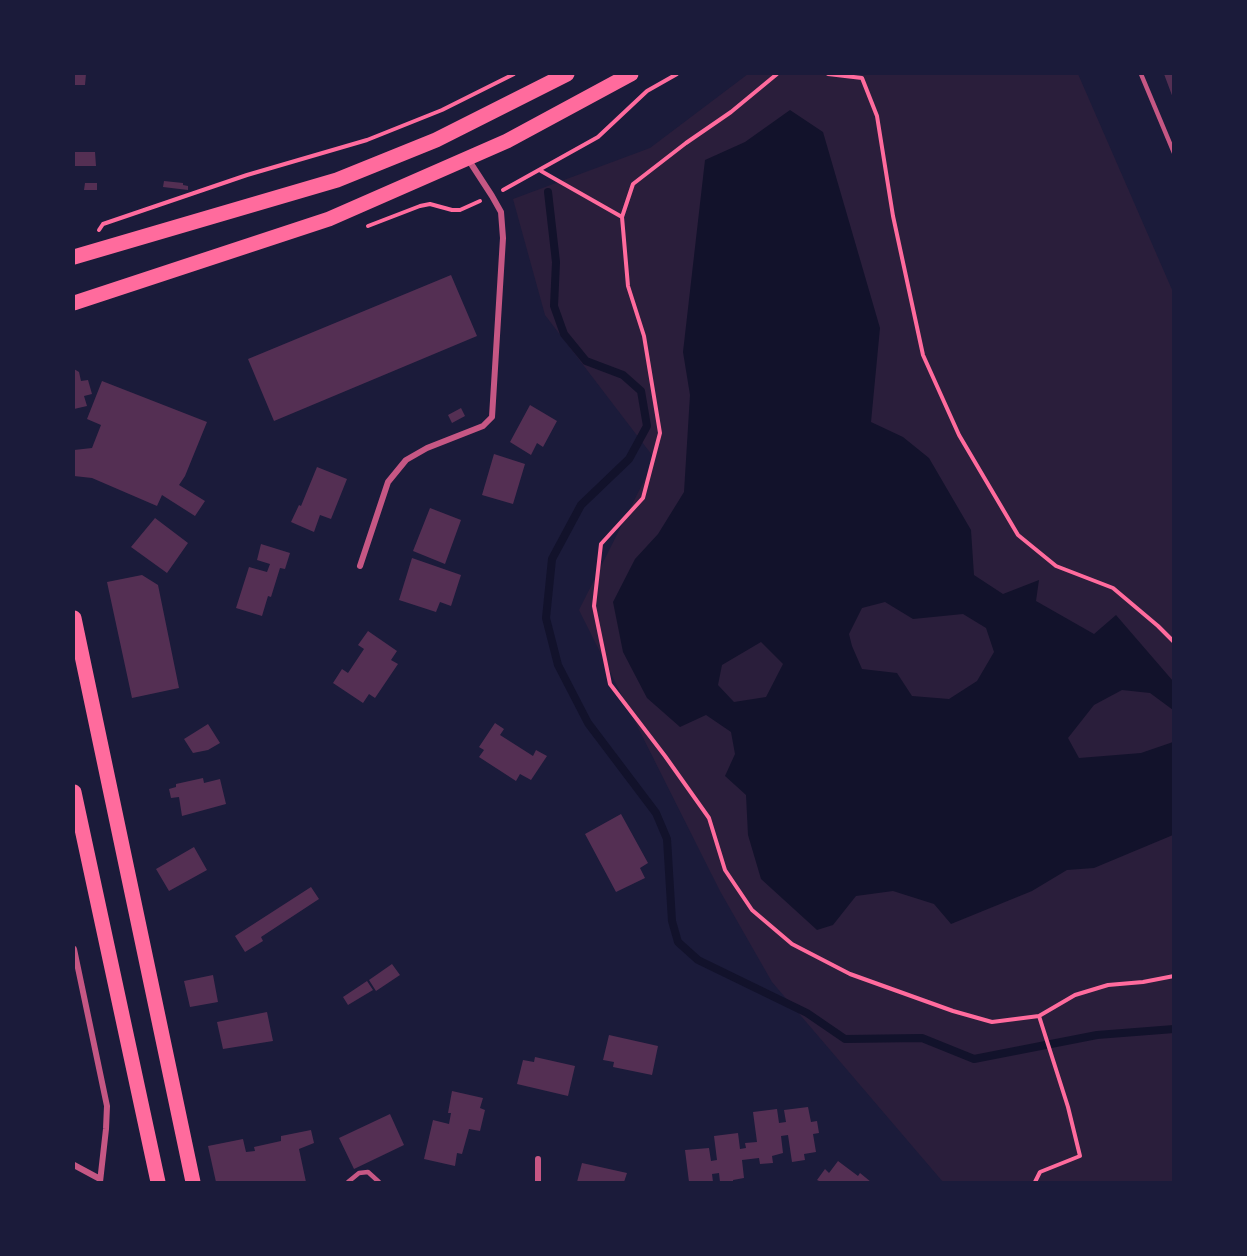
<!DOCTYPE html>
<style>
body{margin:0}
#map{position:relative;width:1247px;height:1256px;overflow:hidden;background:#1b1b3a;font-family:"PT Sans",sans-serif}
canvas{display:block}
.frame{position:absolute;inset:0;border:75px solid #1b1b3a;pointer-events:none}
</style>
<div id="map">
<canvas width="1247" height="1256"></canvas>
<div class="frame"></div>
</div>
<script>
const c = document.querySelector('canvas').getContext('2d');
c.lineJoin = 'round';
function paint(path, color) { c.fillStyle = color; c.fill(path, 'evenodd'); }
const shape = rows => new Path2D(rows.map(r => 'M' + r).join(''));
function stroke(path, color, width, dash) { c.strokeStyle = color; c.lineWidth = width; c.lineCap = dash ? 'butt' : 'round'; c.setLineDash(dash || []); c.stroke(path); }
paint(shape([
 [748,74,1078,74,1173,292,1173,1182,943,1182,772,982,720,891,579,610,655,459,545,315,513,199,650,148]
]), '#2a1e3b');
paint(shape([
 [790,110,823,132,880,328,871,422,903,437,929,458,971,530,974,575,1003,594,1039,580,1036,601,1094,634,1116,615,1173,681,1173,710,1150,693,1122,690,1094,705,1068,738,1079,758,1141,753,1173,742,1173,835,1094,868,1067,870,1032,891,951,924,934,904,893,891,856,896,833,925,817,930,761,879,748,835,746,795,725,776,735,754,731,732,706,715,680,727,647,698,623,652,613,602,635,559,658,534,684,492,690,395,683,352,705,160,745,142],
 [885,602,913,619,963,614,986,628,994,652,977,681,949,699,912,696,897,673,862,669,852,646,849,634,862,608],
 [761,642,783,664,766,697,734,702,718,685,722,665]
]), '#12122b');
stroke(shape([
 [548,192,556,262,554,306,564,334,586,361,623,375,641,391,647,426,629,459,581,505,552,559,546,618,558,665,588,723,656,813,667,839,672,921,678,942,698,960,807,1013,845,1039,922,1038,974,1059,1097,1035,1174,1029]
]), '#12122b', 8);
paint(shape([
 [74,74,86,74,85,85,74,85],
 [1164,74,1173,74,1173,98],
 [74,152,95,152,96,166,74,166],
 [164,181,183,183,183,185,188,186,188,190,163,187],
 [85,183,97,183,97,190,84,190],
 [451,275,477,336,274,421,248,359],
 [74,369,79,372,81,381,88,380,92,394,84,396,87,406,74,409],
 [102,381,207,422,185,476,179,485,205,501,195,516,162,495,157,506,92,478,74,476,74,450,92,448,101,425,87,419],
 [530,405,557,421,543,447,537,443,531,455,510,442],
 [461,408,465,416,452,423,448,415],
 [494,454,525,464,513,504,482,495],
 [317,467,347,479,331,519,320,515,314,532,291,522,299,505,301,506],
 [430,508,461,520,445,564,413,551],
 [155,518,188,543,167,573,131,547],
 [261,544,290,553,285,569,280,568,271,597,268,596,262,616,236,608,249,567,267,572,270,564,257,560],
 [412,558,461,575,451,606,440,602,436,612,399,600],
 [142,575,158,585,179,688,132,698,107,582],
 [368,631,397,651,391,660,398,664,375,698,369,694,363,703,333,683,342,669,348,673,364,649,358,645],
 [495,723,504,729,500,735,533,756,536,750,547,756,531,780,520,774,516,781,479,757,484,750,479,747],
 [208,724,220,743,208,750,193,753,184,739],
 [203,778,204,783,220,779,226,804,182,816,179,797,171,798,169,789,176,787,176,784],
 [621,814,648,863,640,868,645,878,616,892,585,834],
 [194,847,207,870,169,891,156,869],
 [311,887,319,899,261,937,263,941,245,952,235,936],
 [392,964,400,975,376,991,369,980],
 [213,975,218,1002,190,1007,184,981],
 [367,981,373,990,348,1005,343,997],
 [267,1012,273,1041,223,1049,217,1022],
 [609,1035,658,1046,652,1075,613,1067,614,1062,603,1060],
 [535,1057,575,1066,568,1096,517,1084,523,1060,534,1062],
 [452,1091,483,1098,480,1108,485,1110,480,1131,469,1129,462,1154,457,1153,455,1166,424,1159,433,1120,449,1124,451,1113,448,1113],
 [808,1107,811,1122,817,1121,819,1133,813,1134,816,1152,804,1154,805,1160,792,1162,788,1135,781,1136,783,1153,772,1156,773,1163,760,1164,759,1158,742,1160,744,1178,733,1180,733,1182,720,1182,719,1173,712,1174,713,1182,689,1182,685,1150,709,1148,711,1161,717,1160,714,1136,738,1133,740,1149,746,1148,745,1143,757,1142,753,1112,777,1109,779,1123,786,1122,784,1110],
 [390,1114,404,1145,354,1169,339,1138],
 [311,1130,314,1143,299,1149,306,1182,216,1182,208,1146,243,1139,246,1152,255,1151,254,1147,281,1141,281,1136],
 [838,1161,858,1176,860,1173,871,1182,821,1182,817,1180,825,1169,829,1173],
 [582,1163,627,1173,624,1182,577,1182]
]), '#542f53');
stroke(shape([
 [777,74,731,112,686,143,633,184,622,217,628,286,644,336,660,433,643,498,601,544,594,606,610,684,665,756,709,818,725,870,752,910,792,944,850,974,953,1011,992,1022,1039,1016,1075,995,1108,985,1143,982,1174,976],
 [828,74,862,78,877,116,893,216,923,355,959,435,1018,535,1056,566,1113,588,1158,626,1174,642],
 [541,171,622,217],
 [503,190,598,137,647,91,677,74],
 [368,226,420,206,430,204,452,210,460,210,480,201],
 [99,230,103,224,247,175,367,140,442,110,514,74],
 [1035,1182,1040,1172,1080,1156,1068,1107,1039,1016]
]), '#ff6b9d', 4);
stroke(shape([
 [1141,74,1174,153],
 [348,1182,359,1173,368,1172,379,1182]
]), '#c65784', 4.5);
stroke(shape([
 [360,566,388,482,406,460,427,448,483,426,492,417,503,238,501,212,492,196,468,159],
 [74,949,107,1106,106,1129,100,1182],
 [74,1165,100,1179],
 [538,1182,538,1159]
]), '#c65784', 6);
stroke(shape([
 [74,257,337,180,436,140,567,74],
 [74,303,329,219,507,141,631,74],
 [74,618,193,1182],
 [74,792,158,1182]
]), '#ff6b9d', 15);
</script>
